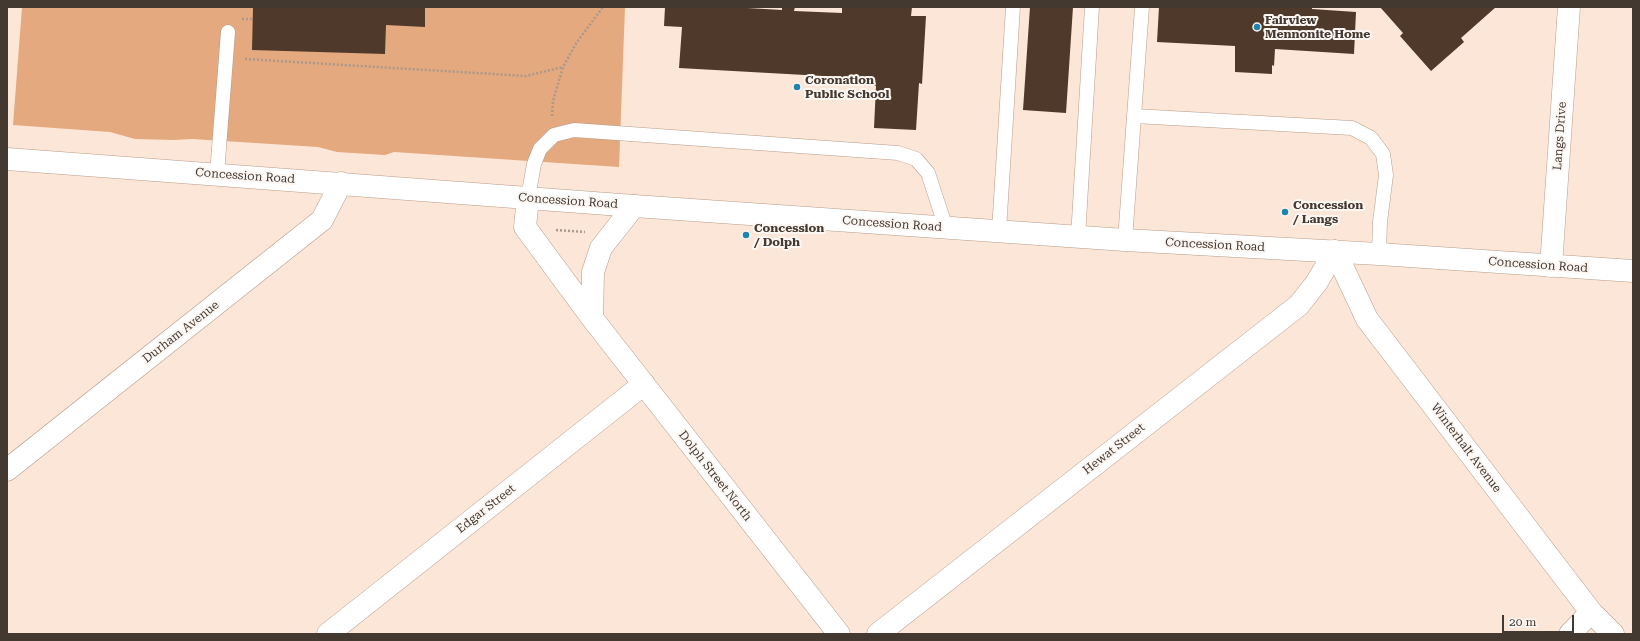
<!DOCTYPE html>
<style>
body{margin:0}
#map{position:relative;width:1640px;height:641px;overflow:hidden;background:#fce6d7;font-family:"Roboto Serif",serif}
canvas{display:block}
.frame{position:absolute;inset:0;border:8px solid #443931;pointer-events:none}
.scale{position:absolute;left:1502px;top:615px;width:72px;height:18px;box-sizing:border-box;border:2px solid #443931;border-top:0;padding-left:5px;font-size:12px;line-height:14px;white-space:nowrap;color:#443931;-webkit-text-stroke:3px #fdf7f3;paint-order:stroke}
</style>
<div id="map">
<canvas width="1640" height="641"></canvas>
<div class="frame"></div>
<div class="scale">20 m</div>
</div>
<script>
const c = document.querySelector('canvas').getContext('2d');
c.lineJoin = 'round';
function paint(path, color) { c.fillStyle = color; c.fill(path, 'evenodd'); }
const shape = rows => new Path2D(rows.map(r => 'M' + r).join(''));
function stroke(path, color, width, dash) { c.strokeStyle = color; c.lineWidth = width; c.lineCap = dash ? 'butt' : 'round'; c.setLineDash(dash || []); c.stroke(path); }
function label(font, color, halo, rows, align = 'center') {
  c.font = font + ' "Roboto Serif",serif'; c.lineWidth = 4; c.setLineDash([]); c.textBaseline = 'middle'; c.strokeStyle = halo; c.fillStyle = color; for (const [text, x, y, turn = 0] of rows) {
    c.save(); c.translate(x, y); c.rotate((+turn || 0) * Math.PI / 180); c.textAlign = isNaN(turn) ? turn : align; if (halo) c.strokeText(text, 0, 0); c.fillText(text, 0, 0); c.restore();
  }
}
paint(shape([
 [22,7,625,7,619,167,394,152,385,155,337,152,318,147,192,139,174,140,135,139,110,132,13,125]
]), '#e5a97f');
paint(shape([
 [253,7,425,7,425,27,386,25,385,54,252,50],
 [665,7,730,7,782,10,782,7,795,7,794,11,842,13,842,7,912,7,911,16,926,16,922,84,919,83,916,130,874,128,876,86,841,84,841,77,679,68,682,27,664,26],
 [1030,7,1073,7,1066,113,1023,110],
 [1159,7,1312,7,1312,9,1356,12,1354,54,1275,49,1274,66,1272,65,1272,74,1235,72,1235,46,1157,42],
 [1380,7,1496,7,1461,38,1464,42,1431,71,1400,36,1403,33]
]), '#4f392a');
const service = shape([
 [1134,116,1352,128,1371,138,1383,154,1386,175,1380,222,1379,254],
 [217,174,228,32],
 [528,198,534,164,540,149,554,135,574,130,898,153,916,159,928,173,946,228],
 [999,231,1013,7],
 [1078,237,1092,7],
 [1125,240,1142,7]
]);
const minor = shape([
 [528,198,525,227,592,318,839,634],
 [1335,251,1367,319,1591,612,1613,634],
 [592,318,593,272,601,248,634,206],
 [7,470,322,220,341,183],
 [328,634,644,384],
 [878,634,1299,305,1317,282,1335,251],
 [1570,634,1591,612]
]);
const tertiary = shape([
 [1551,266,1569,7]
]);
const secondary = shape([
 [7,159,634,206,1125,240,1379,254,1633,271]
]);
stroke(service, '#b69c8a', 15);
stroke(minor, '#b69c8a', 23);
stroke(tertiary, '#b69c8a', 23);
stroke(secondary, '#b69c8a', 23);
stroke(shape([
 [242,19,253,19],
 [245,59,526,76,563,67],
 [552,116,553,101,563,67,577,42,603,7],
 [556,230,585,232]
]), '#a9988c', 2.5, [2, 2]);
stroke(service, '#fff', 14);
stroke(minor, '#fff', 22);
stroke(tertiary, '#fff', 22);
stroke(secondary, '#fff', 22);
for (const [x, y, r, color] of [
 [1257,27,4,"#1c84ad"],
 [797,87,4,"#1c84ad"],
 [1285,212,4,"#1c84ad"],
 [746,235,4,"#1c84ad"]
]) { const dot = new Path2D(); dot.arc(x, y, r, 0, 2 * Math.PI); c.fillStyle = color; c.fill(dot); stroke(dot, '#fdf7f3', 1.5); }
label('bold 12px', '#443931', '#fdf7f3', [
 ["Fairview",1265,20],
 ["Mennonite Home",1265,34],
 ["Coronation",805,80],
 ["Public School",805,94],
 ["Concession",1293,205],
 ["/ Langs",1293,219],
 ["Concession",754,228],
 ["/ Dolph",754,242]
], 'left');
label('12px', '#443931', '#fdf7f3', [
 ["Langs Drive",1560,136,-86],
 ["Concession Road",245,176,4],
 ["Concession Road",568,201,4],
 ["Concession Road",892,224,4],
 ["Concession Road",1215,245,3],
 ["Concession Road",1538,265,4],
 ["Durham Avenue",181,332,-38],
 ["Winterhalt Avenue",1466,448,53],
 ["Hewat Street",1114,449,-38],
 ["Dolph Street North",715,476,52],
 ["Edgar Street",486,509,-38]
]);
</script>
